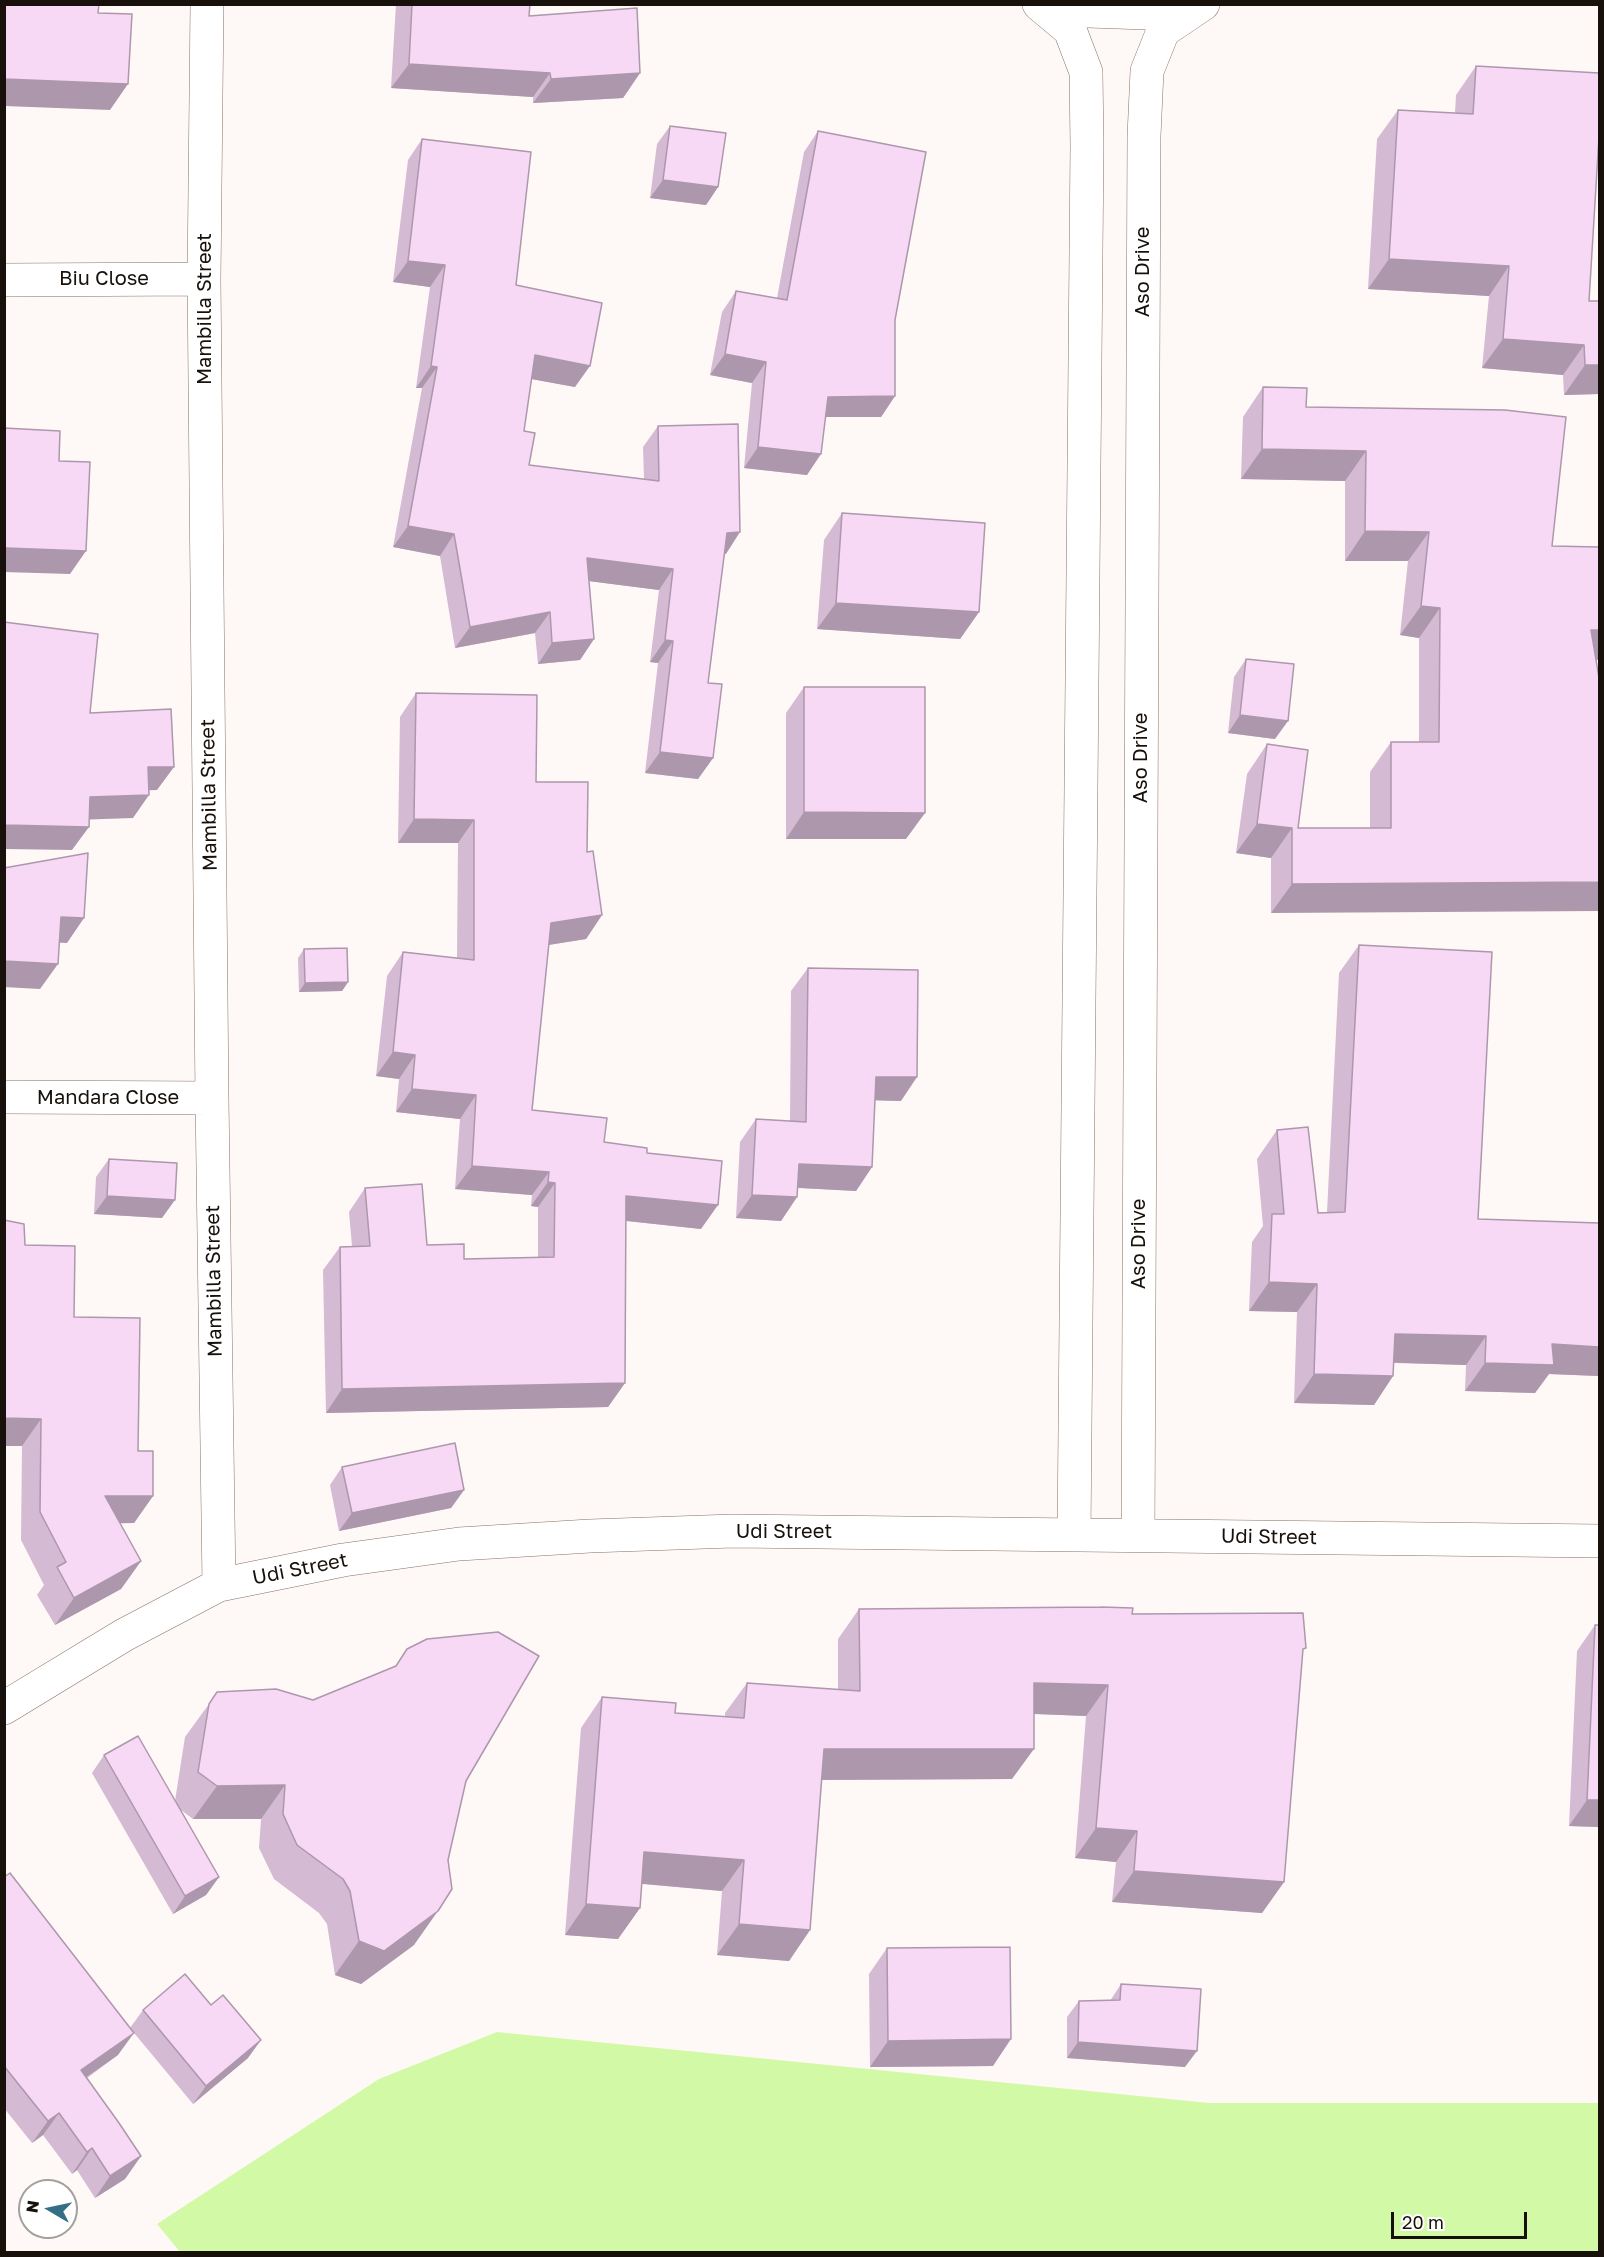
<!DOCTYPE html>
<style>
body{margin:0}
#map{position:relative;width:1604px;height:2257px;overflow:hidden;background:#fef9f6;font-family:"Golos Text",sans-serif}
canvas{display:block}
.frame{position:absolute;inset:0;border:6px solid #18110b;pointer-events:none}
.north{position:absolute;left:18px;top:2179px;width:60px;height:60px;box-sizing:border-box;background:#fff;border:2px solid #a3a09d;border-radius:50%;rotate:279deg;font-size:16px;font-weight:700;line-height:24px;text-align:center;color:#18110b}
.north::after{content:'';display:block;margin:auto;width:21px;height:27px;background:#346f87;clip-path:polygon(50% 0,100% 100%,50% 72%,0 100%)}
.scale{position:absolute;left:1391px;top:2212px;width:136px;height:27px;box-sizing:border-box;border:3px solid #18110b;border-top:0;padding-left:8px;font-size:18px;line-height:21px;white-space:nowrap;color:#18110b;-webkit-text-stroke:4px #fff;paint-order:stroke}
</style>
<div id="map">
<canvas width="1604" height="2257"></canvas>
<div class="frame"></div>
<div class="north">N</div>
<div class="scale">20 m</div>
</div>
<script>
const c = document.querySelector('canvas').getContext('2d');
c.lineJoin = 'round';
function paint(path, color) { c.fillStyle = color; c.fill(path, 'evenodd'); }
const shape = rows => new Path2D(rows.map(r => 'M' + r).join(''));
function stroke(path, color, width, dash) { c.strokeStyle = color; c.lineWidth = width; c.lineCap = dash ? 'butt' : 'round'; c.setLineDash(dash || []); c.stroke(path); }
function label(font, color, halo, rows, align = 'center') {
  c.font = font + ' "Golos Text",sans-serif'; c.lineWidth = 6; c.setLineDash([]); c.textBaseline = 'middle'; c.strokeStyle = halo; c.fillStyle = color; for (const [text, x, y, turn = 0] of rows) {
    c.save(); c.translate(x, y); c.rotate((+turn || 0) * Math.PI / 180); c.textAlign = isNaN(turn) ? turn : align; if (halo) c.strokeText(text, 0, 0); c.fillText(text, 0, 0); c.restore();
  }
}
paint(shape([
 [497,2032,1209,2103,1599,2103,1599,2252,180,2252,157,2224,379,2079]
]), '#d1f9a6');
const minor = shape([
 [207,4,204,279,212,1098,219,1585],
 [1039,4,1070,30,1086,72,1087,146,1074,1535],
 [1058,4,1088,11,1146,13,1193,6],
 [4,280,204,279],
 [4,1097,212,1098],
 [1138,1536,1144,136,1147,71,1163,31,1203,4],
 [4,1708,124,1635,219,1585,343,1560,459,1544,590,1536,733,1531,1600,1541]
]);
stroke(minor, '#867365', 34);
stroke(minor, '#fff', 33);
paint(shape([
 [396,4,530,4,529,16,640,73,623,98,533,103,533,97,391,88],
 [1476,66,1589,301,1599,301,1599,394,1564,395,1563,375,1482,368,1489,296,1368,289,1377,139,1398,110,1455,113,1456,95],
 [670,126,718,187,706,205,650,198,657,144],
 [818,131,895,320,895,396,881,417,826,417,807,475,744,468,752,383,710,375,722,312,736,291,777,298,804,152],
 [422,139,516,285,575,387,532,379,524,431,529,465,644,479,643,447,658,426,726,554,724,554,708,683,713,758,698,779,645,773,658,663,650,662,659,590,589,581,594,639,580,660,538,664,535,633,455,648,440,556,393,547,422,388,416,388,430,287,393,282,408,160],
 [1263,387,1306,407,1552,546,1599,547,1599,660,1596,660,1599,678,1271,913,1271,858,1236,853,1247,774,1267,744,1298,828,1370,828,1370,772,1391,742,1419,742,1419,638,1400,635,1408,561,1345,561,1345,481,1241,479,1243,417],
 [842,513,979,612,960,639,817,629,824,540],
 [1246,659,1275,739,1228,733,1234,677],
 [804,687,906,839,786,839,786,713],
 [416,693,536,782,587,852,602,915,586,939,549,945,532,1110,604,1142,647,1153,701,1229,626,1221,625,1383,608,1407,326,1413,323,1270,340,1247,352,1246,349,1212,365,1188,427,1245,464,1259,538,1257,538,1207,531,1206,532,1195,455,1189,460,1119,396,1112,399,1079,376,1076,387,976,403,952,457,958,458,843,398,843,400,717],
 [1359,945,1478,1219,1599,1223,1599,1376,1549,1374,1535,1393,1465,1391,1466,1365,1394,1363,1393,1376,1374,1405,1294,1403,1297,1312,1249,1311,1252,1242,1263,1226,1257,1159,1277,1130,1318,1213,1327,1212,1339,973],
 [304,949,348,982,342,991,299,992,298,958],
 [808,968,901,1101,875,1100,872,1167,856,1191,798,1188,797,1197,781,1221,736,1218,740,1142,756,1119,790,1121,791,991],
 [109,1159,162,1218,94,1214,96,1177],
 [4,1220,25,1245,74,1317,138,1451,153,1496,134,1523,120,1523,141,1561,121,1589,55,1625,37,1595,44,1585,21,1540,22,1446,4,1446],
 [342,1467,464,1490,451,1508,339,1531,330,1485],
 [859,1609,1132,1614,1302,1655,1284,1882,1262,1913,1112,1902,1116,1862,1075,1858,1086,1716,1034,1714,1012,1779,822,1780,810,1930,789,1961,717,1955,722,1891,642,1884,640,1908,618,1939,565,1935,581,1728,602,1697,675,1713,725,1717,725,1713,747,1683,838,1690,838,1639],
 [1595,1625,1599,1625,1599,1827,1569,1826,1577,1651],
 [209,1704,466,1781,414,1945,361,1984,335,1975,327,1924,319,1913,274,1879,259,1848,261,1819,193,1819,181,1810,219,1877,206,1895,173,1914,92,1773,104,1755,175,1801,185,1737],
 [4,1877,118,2055,87,2078,141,2156,125,2179,95,2198,77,2170,72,2174,43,2135,32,2143,4,2108],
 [887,1948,993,2066,870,2067,869,1974],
 [1121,1984,1185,2067,1067,2058,1067,2017,1079,2001,1110,2001],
 [143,2010,248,2058,193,2104,130,2028]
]), '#d4bad3');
paint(shape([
 [409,64,550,73,533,97,391,88],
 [640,73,623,98,533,103,551,79],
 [4,79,128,84,110,110,4,106],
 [663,180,718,187,706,205,650,198],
 [1389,259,1509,266,1489,296,1368,289],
 [408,261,445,265,430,287,393,282],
 [1503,339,1584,345,1563,375,1482,368],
 [725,354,766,362,752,383,710,375],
 [535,355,590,366,575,387,520,377],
 [1585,365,1599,365,1599,394,1564,395],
 [431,366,437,367,422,388,416,388],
 [895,396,881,417,813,417,828,397],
 [758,447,821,454,807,475,744,468],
 [1262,449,1366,451,1345,481,1241,479],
 [408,526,454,534,440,556,393,547],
 [1365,531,1429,532,1408,561,1345,561],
 [740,532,726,554,712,554,727,533],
 [6,548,86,551,70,574,4,572,4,549],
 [587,558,673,569,659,590,572,579],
 [836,603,979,612,960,639,817,629],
 [1421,606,1440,608,1419,638,1400,635],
 [550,612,535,633,455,648,470,627],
 [1591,630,1599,630,1599,660,1571,659],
 [594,639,580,660,538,664,552,643],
 [665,640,673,641,658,663,650,662],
 [1240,715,1288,721,1275,739,1228,733],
 [660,752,713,758,698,779,645,773],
 [148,767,174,767,157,790,132,791],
 [149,795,133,818,74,820,90,797],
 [804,812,925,813,906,839,786,839],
 [414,819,474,820,458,843,398,843],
 [1257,824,1292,828,1271,858,1236,853],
 [4,825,89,827,72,850,4,849],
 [1599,882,1599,911,1271,913,1292,884],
 [602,915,586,939,535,947,551,923],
 [61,917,84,918,67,943,43,942],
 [4,961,58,964,40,989,4,987],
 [348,982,342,991,299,992,305,983],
 [393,1052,415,1055,399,1079,376,1076],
 [876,1077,917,1077,901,1101,860,1100],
 [412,1089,476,1095,460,1119,396,1112],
 [799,1164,872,1167,856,1191,783,1187],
 [472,1166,549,1172,532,1195,455,1189],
 [548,1182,555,1183,538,1207,531,1206],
 [752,1195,797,1197,781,1221,736,1218],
 [107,1196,175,1200,162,1218,94,1214],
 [626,1196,718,1205,701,1229,609,1219],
 [1269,1282,1317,1284,1297,1312,1249,1311],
 [1395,1334,1486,1336,1466,1365,1375,1362],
 [1552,1344,1599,1347,1599,1376,1549,1374,1535,1393,1465,1391,1485,1363],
 [1314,1374,1393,1376,1374,1405,1294,1403],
 [625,1383,608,1407,326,1413,342,1389],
 [4,1418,41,1419,22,1446,4,1446],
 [464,1490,451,1508,339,1531,352,1513],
 [105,1496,153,1496,134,1523,86,1524],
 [141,1561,121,1589,55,1625,74,1598],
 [1034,1683,1108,1685,1086,1716,1012,1713],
 [824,1749,1034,1749,1012,1779,803,1780],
 [285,1785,261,1819,193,1819,217,1786],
 [1587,1800,1599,1800,1599,1827,1569,1826],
 [1096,1828,1137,1831,1116,1862,1075,1858],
 [644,1852,744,1860,722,1891,623,1882],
 [1134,1871,1284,1882,1262,1913,1112,1902],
 [219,1877,206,1895,173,1914,185,1896],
 [586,1904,640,1908,618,1939,565,1935],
 [438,1911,414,1945,361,1984,335,1975,359,1941],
 [739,1924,810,1930,789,1961,717,1955],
 [134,2033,118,2055,65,2092,81,2070],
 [1011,2039,993,2066,870,2067,888,2041],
 [261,2040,248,2058,193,2104,206,2086],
 [1078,2042,1197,2051,1185,2067,1067,2058],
 [59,2113,43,2135,32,2143,48,2121],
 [92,2148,77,2170,72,2174,87,2152],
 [141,2156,125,2179,95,2198,110,2176]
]), '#ad97ac');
const building = shape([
 [4,4,99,4,98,13,132,14,128,84,4,79,4,4],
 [412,4,530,4,529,16,637,8,640,73,551,79,550,73,409,64,412,4],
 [1476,66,1599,73,1599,137,1589,301,1599,301,1599,365,1585,365,1584,345,1503,339,1509,266,1389,259,1398,110,1473,114,1476,66],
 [670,126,726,133,718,187,663,180,670,126],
 [818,131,926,152,895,320,895,396,828,397,821,454,758,447,766,362,725,354,736,291,787,300,818,131],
 [422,139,531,152,516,285,602,303,590,366,535,355,524,431,535,433,529,465,659,481,658,426,738,424,740,532,727,533,708,683,722,684,713,758,660,752,673,641,665,640,673,569,587,558,594,639,552,643,550,612,470,627,454,534,408,526,437,367,431,366,445,265,408,261,422,139],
 [1263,387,1307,388,1306,407,1505,410,1566,417,1552,546,1599,547,1599,630,1591,630,1599,678,1599,882,1292,884,1292,828,1257,824,1267,744,1308,750,1298,828,1391,828,1391,742,1439,742,1440,608,1421,606,1429,532,1365,531,1366,451,1262,449,1263,387],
 [4,428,60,431,59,461,90,462,86,551,6,548,4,560,4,428],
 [842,513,985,523,979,612,836,603,842,513],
 [4,622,98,634,90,713,171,709,174,767,148,767,149,795,90,797,89,827,4,825,4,622],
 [1246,659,1294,664,1288,721,1240,715,1246,659],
 [804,687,925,687,925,813,804,812,804,687],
 [416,693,537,695,536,782,588,782,587,852,593,851,602,915,551,923,532,1110,607,1118,604,1142,647,1148,647,1153,722,1161,718,1205,626,1196,625,1383,342,1389,340,1247,370,1246,365,1188,422,1184,427,1245,464,1244,464,1259,554,1257,555,1183,548,1182,549,1172,472,1166,476,1095,412,1089,415,1055,393,1052,403,952,474,960,474,820,414,819,416,693],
 [88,853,84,918,61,917,58,964,4,961,4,868,88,853],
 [1359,945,1492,952,1478,1219,1599,1223,1599,1347,1552,1344,1554,1365,1485,1363,1486,1336,1395,1334,1393,1376,1314,1374,1317,1284,1269,1282,1272,1214,1284,1214,1277,1130,1308,1127,1318,1213,1345,1212,1359,945],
 [347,948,348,982,305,983,304,949,347,948],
 [808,968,918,970,917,1077,876,1077,872,1167,799,1164,797,1197,752,1195,756,1119,806,1122,808,968],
 [109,1159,177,1163,175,1200,107,1196,109,1159],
 [4,1220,24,1224,25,1245,75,1246,74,1317,140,1318,138,1451,153,1451,153,1496,105,1496,141,1561,74,1598,57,1567,66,1562,40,1512,41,1419,4,1418,4,1220],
 [455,1443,464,1490,352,1513,342,1467,455,1443],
 [1101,1607,1133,1608,1132,1614,1303,1613,1306,1648,1303,1649,1284,1882,1134,1871,1137,1831,1096,1828,1108,1685,1034,1683,1034,1749,824,1749,810,1930,739,1924,744,1860,644,1852,640,1908,586,1904,602,1697,676,1703,675,1713,744,1718,747,1683,860,1691,859,1609,1101,1607],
 [1595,1625,1599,1625,1599,1800,1587,1800,1595,1625],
 [498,1632,539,1656,466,1781,448,1860,452,1889,438,1911,384,1951,359,1941,350,1891,343,1879,297,1845,283,1814,285,1785,217,1786,198,1772,209,1704,217,1692,276,1689,313,1700,396,1666,407,1649,427,1639,498,1632],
 [138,1736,219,1877,185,1896,104,1755,138,1736],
 [10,1873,134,2033,81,2070,119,2123,141,2156,110,2176,92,2148,87,2152,59,2113,48,2121,4,2066,4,1877,10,1873],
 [1010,1947,1011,2039,888,2041,887,1948,1010,1947],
 [185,1974,211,2005,223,1995,261,2040,206,2086,143,2010,185,1974],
 [1121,1984,1201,1989,1197,2051,1078,2042,1079,2001,1120,2000,1121,1984]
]);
paint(building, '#f7d8f5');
stroke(building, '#ad97ac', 1.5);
label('20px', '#18110b', '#fff', [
 ["Aso Drive",1143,272,-90],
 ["Biu Close",104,279],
 ["Mambilla Street",205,309,-90],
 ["Aso Drive",1141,758,-90],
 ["Mambilla Street",209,795,-91],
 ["Mandara Close",108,1098],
 ["Aso Drive",1139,1244,-90],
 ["Mambilla Street",214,1281,-91],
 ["Udi Street",784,1532],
 ["Udi Street",1269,1537,1],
 ["Udi Street",300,1569,-11]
]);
</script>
